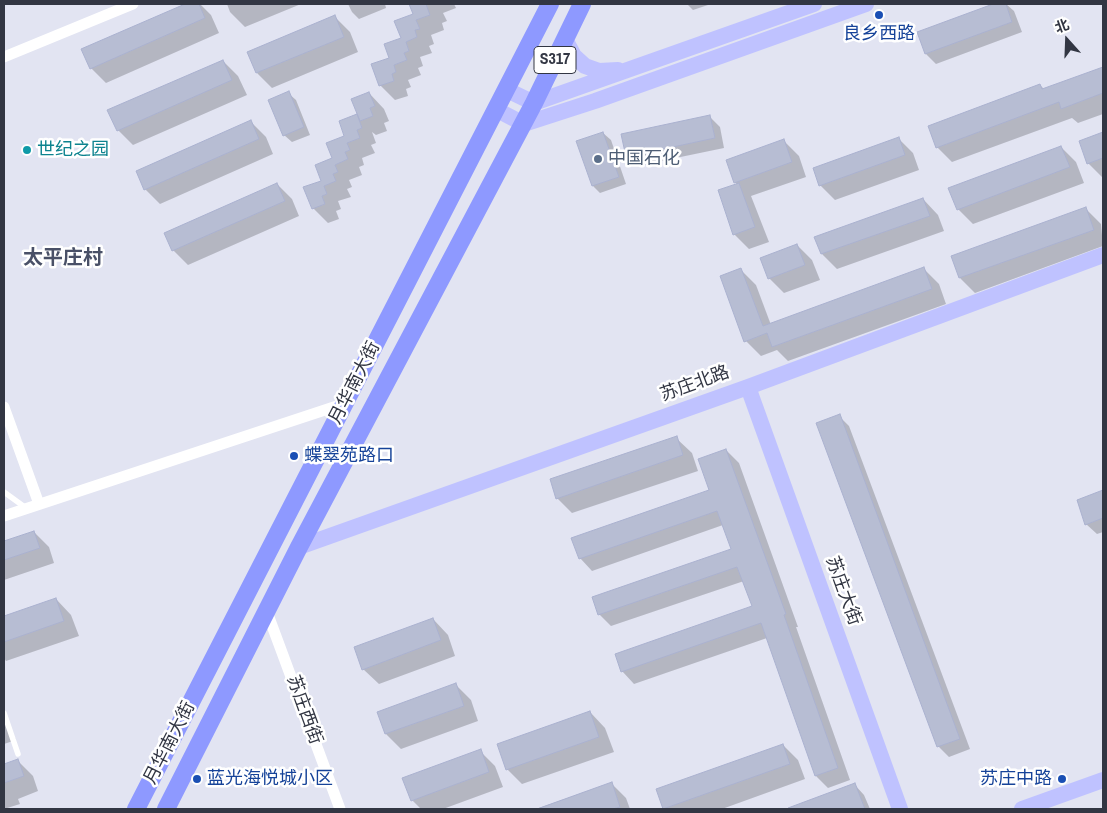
<!DOCTYPE html>
<meta charset="utf-8">
<style>
body{margin:0}
#map{position:relative;width:1107px;height:813px;overflow:hidden;background:#e2e4f2;font-family:"Archivo Narrow","Noto Sans SC",sans-serif}
canvas{display:block}
.frame{position:absolute;inset:0;border:5px solid #323643;pointer-events:none}
.north{position:absolute;left:1042px;top:15px;width:50px;height:50px;-webkit-text-stroke:4px #fff;paint-order:stroke;rotate:340deg;font-size:14px;font-weight:700;line-height:20px;text-align:center;color:#323643}
.north::after{content:'';display:block;margin:auto;width:18px;height:22px;background:#323643;clip-path:polygon(50% 0,100% 100%,50% 72%,0 100%)}
</style>
<div id="map">
<canvas width="1107" height="813"></canvas>
<div class="frame"></div>
<div class="north">北</div>
</div>
<script>
const c = document.querySelector('canvas').getContext('2d');
c.lineJoin = 'round';
function paint(path, color) { c.fillStyle = color; c.fill(path, 'evenodd'); }
const shape = rows => new Path2D(rows.map(r => 'M' + r).join(''));
function stroke(path, color, width, dash) { c.strokeStyle = color; c.lineWidth = width; c.lineCap = dash ? 'butt' : 'round'; c.setLineDash(dash || []); c.stroke(path); }
function label(font, color, halo, rows, align = 'center') {
  c.font = font + ' "Archivo Narrow","Noto Sans SC",sans-serif'; c.lineWidth = 5; c.setLineDash([]); c.textBaseline = 'middle'; c.strokeStyle = halo; c.fillStyle = color; for (const [text, x, y, turn = 0] of rows) {
    c.save(); c.translate(x, y); c.rotate((+turn || 0) * Math.PI / 180); c.textAlign = isNaN(turn) ? turn : align; if (halo) c.strokeText(text, 0, 0); c.fillText(text, 0, 0); c.restore();
  }
}
paint(shape([
 [188,4,200,4,211,15,219,33,106,83,91,68,83,50],
 [227,4,301,4,245,27,230,12],
 [348,4,385,4,386,8,359,19,352,12],
 [410,4,454,4,456,8,443,13,447,21,442,23,444,30,431,35,434,44,429,46,432,53,420,57,423,66,418,68,421,75,408,80,411,87,406,89,408,96,395,100,380,85,391,59,414,15],
 [687,4,711,4,693,10],
 [997,4,1006,4,1014,11,1022,32,936,64,926,54,919,33],
 [335,17,350,32,358,52,272,88,257,73],
 [223,61,238,76,247,95,133,145,118,130],
 [1103,69,1103,114,1078,123,1072,118,952,162,937,147,1040,85,1045,90],
 [288,93,296,100,310,135,292,142,284,135],
 [369,93,384,109,389,121,384,123,387,131,376,135,372,132,376,143,371,145,375,153,362,158,364,165,359,167,362,175,349,180,352,187,347,189,351,197,338,201,341,209,336,211,339,219,328,223,313,208,322,181,346,137,340,122,358,115],
 [710,117,720,127,724,148,637,166,627,156],
 [250,121,266,137,273,154,160,204,145,189],
 [603,133,611,140,626,184,600,193,593,186],
 [1103,134,1103,178,1088,163,1080,142],
 [898,138,913,153,919,170,835,200,820,185],
 [784,141,799,156,806,177,751,196,769,242,749,249,734,234,737,185,735,182],
 [1061,147,1076,162,1084,183,973,224,958,209],
 [277,184,292,199,299,216,188,265,173,250],
 [923,199,938,215,944,231,837,269,822,254,816,238],
 [1086,209,1101,224,1103,246,975,293,960,278,953,257],
 [797,245,812,260,820,280,784,293,769,278],
 [924,269,939,284,946,304,788,361,777,350,761,356,746,341,741,270,756,285,771,325],
 [839,416,849,426,970,749,949,757,939,747,818,424],
 [676,438,692,453,698,471,572,513,557,498],
 [726,450,739,463,798,627,796,627,850,780,828,788,816,776,767,638,634,684,622,671,753,607,744,581,611,626,599,614,733,550,723,525,592,571,580,558,711,491],
 [1103,492,1103,532,1097,534,1086,524,1078,501],
 [34,532,49,547,54,563,4,580,4,543],
 [56,599,71,615,79,636,6,661,4,658,4,617],
 [433,619,448,635,455,656,379,684,363,669],
 [456,685,471,700,478,721,401,749,386,734,379,712],
 [590,712,605,728,614,752,522,784,507,769],
 [4,715,16,740,4,744],
 [783,745,798,760,805,779,722,809,665,809,658,790],
 [480,751,495,766,503,787,443,809,421,809,412,800],
 [17,760,33,776,38,791,18,799,20,804,4,809,4,765],
 [611,783,626,798,630,809,536,809],
 [854,784,864,795,870,809,789,809]
]), '#0003');
const building = shape([
 [185,4,199,4,205,18,90,69,81,49,185,4],
 [409,4,426,4,430,15,416,20,420,29,415,30,417,37,406,42,409,51,404,53,407,60,394,65,396,72,392,74,394,81,379,86,371,64,389,58,384,44,401,38,394,21,413,14,409,4],
 [993,4,1006,4,1012,22,925,54,917,32,993,4],
 [335,15,344,37,256,73,247,52,335,15],
 [223,60,232,80,117,131,107,110,223,60],
 [1103,67,1103,93,1061,109,1059,102,936,148,928,126,1040,84,1042,89,1103,67],
 [289,91,304,127,283,136,268,100,289,91],
 [369,92,375,106,370,108,373,116,360,121,351,99,369,92],
 [357,114,362,128,357,130,360,138,347,143,350,150,345,152,348,159,335,165,338,172,333,174,336,181,324,186,327,194,322,196,325,204,312,209,303,187,321,181,315,165,332,158,326,143,344,136,339,121,357,114],
 [710,115,715,138,626,157,621,134,710,115],
 [251,120,259,139,144,190,136,171,251,120],
 [603,132,619,177,592,186,576,141,603,132],
 [1103,132,1103,158,1087,164,1079,141,1103,132],
 [899,137,905,155,819,186,813,168,899,137],
 [784,139,792,162,734,183,726,160,784,139],
 [1061,146,1070,167,957,210,948,188,1061,146],
 [277,183,285,201,172,251,164,233,277,183],
 [739,183,755,227,733,235,718,190,739,183],
 [923,198,930,216,821,254,814,237,923,198],
 [1086,207,1094,230,959,278,951,256,1086,207],
 [797,244,805,265,768,279,760,258,797,244],
 [924,267,932,289,772,347,767,333,744,342,720,276,741,268,763,326,924,267],
 [840,414,960,739,937,747,816,423,840,414],
 [677,436,683,455,556,499,550,479,677,436],
 [726,449,786,614,784,615,838,768,815,776,761,623,621,672,615,654,752,606,737,567,598,615,592,597,731,549,717,511,579,559,571,538,709,490,698,459,726,449],
 [1103,490,1103,518,1085,525,1077,500,1103,490],
 [34,531,40,548,4,560,4,541,34,531],
 [56,598,64,621,4,642,4,616,56,598],
 [433,618,441,640,362,670,354,647,433,618],
 [456,683,464,706,385,734,377,712,456,683],
 [590,711,599,737,506,770,497,744,590,711],
 [783,744,790,764,663,809,656,789,783,744],
 [481,749,489,772,411,801,402,778,481,749],
 [18,759,24,776,4,783,4,764,18,759],
 [612,782,620,807,613,809,537,809,612,782],
 [855,783,865,809,788,809,788,808,855,783]
]);
paint(building, '#b7bdd3');
stroke(building, '#aab1cf', 1);
stroke(shape([
 [4,492,26,508],
 [4,713,18,754]
]), '#fff', 5.5);
stroke(shape([
 [4,57,133,4],
 [4,407,39,504],
 [4,516,343,404],
 [267,612,340,809]
]), '#fff', 11);
stroke(shape([
 [565,39,574,56,585,66,599,71,618,70],
 [507,90,534,103,814,4],
 [497,110,524,124,595,101,866,4],
 [748,387,900,809],
 [299,547,748,387,1103,255],
 [1022,809,1103,780]
]), '#bfc2ff', 16);
stroke(shape([
 [136,809,550,4],
 [166,809,299,547,534,103,582,4]
]), '#8e99ff', 18);
for (const [x, y, r, color] of [
 [879,15,5,"#1a4fb4"],
 [27,150,5,"#0f9aa8"],
 [598,159,5,"#5c6f8a"],
 [294,456,5,"#1a4fb4"],
 [197,779,5,"#1a4fb4"],
 [1062,779,5,"#1a4fb4"]
]) { const dot = new Path2D(); dot.arc(x, y, r, 0, 2 * Math.PI); c.fillStyle = color; c.fill(dot); stroke(dot, '#fff', 2); }
for (const [x, y, w] of [
 [555,60,42]
]) { const box = new Path2D(); box.roundRect(x - w / 2, y - 13.5, w, 27, 4); c.fillStyle = '#fff'; c.fill(box); stroke(box, '#323643', 1); }
label('bold 16px', '#323643', null, [
 ["S317",555,60]
]);
label('18px', '#164399', '#fff', [
 ["良乡西路",879,34,"center"],
 ["蝶翠苑路口",304,456],
 ["蓝光海悦城小区",207,779],
 ["苏庄中路",1052,779,"right"]
], 'left');
label('18px', '#0d838f', '#fff', [
 ["世纪之园",37,150]
], 'left');
label('18px', '#4e5e75', '#fff', [
 ["中国石化",608,159]
], 'left');
label('18px', '#323643', '#fff', [
 ["月华南大街",355,383,-63],
 ["苏庄北路",695,384,-20],
 ["苏庄大街",843,591,70],
 ["苏庄西街",304,710,70],
 ["月华南大街",170,743,-63]
]);
label('bold 20px', '#495067', '#fff', [
 ["太平庄村",63,259]
]);
</script>
